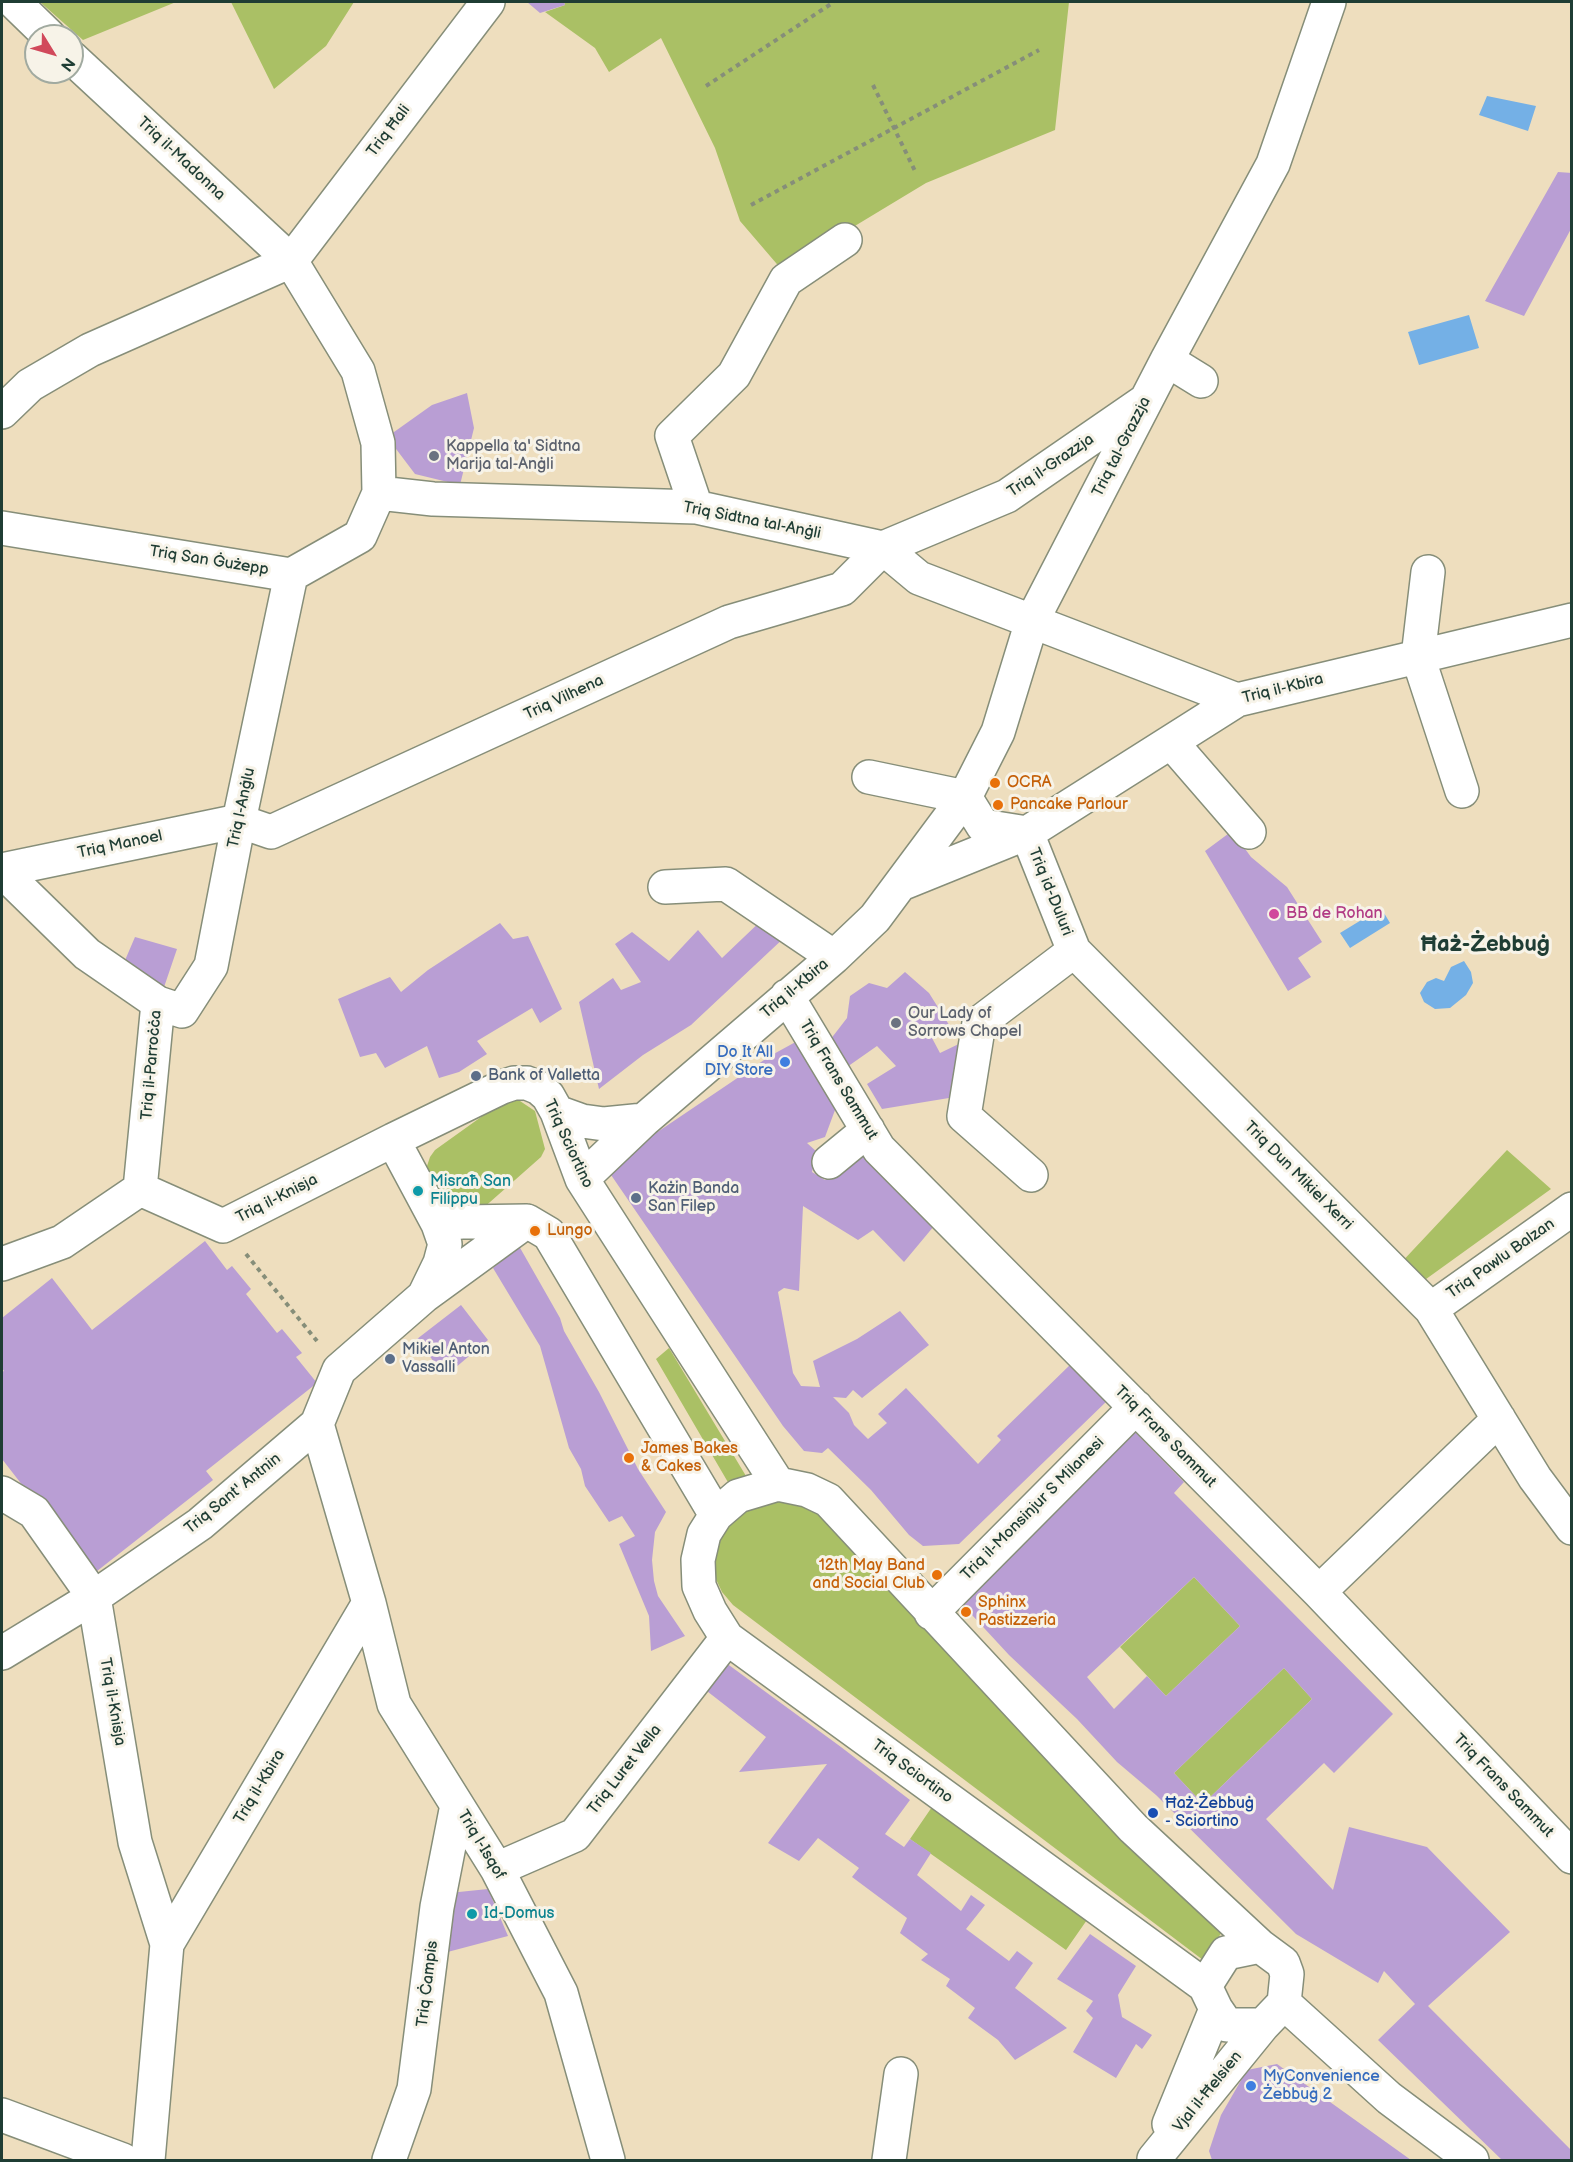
<!DOCTYPE html>
<meta charset="utf-8">
<style>
body{margin:0}
#map{position:relative;width:1573px;height:2162px;overflow:hidden;background:#eedebe;font-family:"Balsamiq Sans",sans-serif}
canvas{display:block}
.frame{position:absolute;inset:0;border:3px solid #1f3d34;pointer-events:none}
.north{position:absolute;left:24px;top:24px;width:60px;height:60px;box-sizing:border-box;background:#f7f3e8;border:2px solid #a1aaa0;border-radius:50%;rotate:127deg;font-size:16px;font-weight:700;line-height:24px;text-align:center;color:#1f3d34}
.north::after{content:'';display:block;margin:auto;width:21px;height:27px;background:#d1495b;clip-path:polygon(50% 0,100% 100%,50% 72%,0 100%)}
</style>
<div id="map">
<canvas width="1573" height="2162"></canvas>
<div class="frame"></div>
<div class="north">N</div>
</div>
<script>
const c = document.querySelector('canvas').getContext('2d');
c.lineJoin = 'round';
function paint(path, color) { c.fillStyle = color; c.fill(path, 'evenodd'); }
const shape = rows => new Path2D(rows.map(r => 'M' + r).join(''));
function stroke(path, color, width, dash) { c.strokeStyle = color; c.lineWidth = width; c.lineCap = dash ? 'butt' : 'round'; c.setLineDash(dash || []); c.stroke(path); }
function label(font, color, halo, rows, align = 'center') {
  c.font = font + ' "Balsamiq Sans",sans-serif'; c.lineWidth = 6; c.setLineDash([]); c.textBaseline = 'middle'; c.strokeStyle = halo; c.fillStyle = color; for (const [text, x, y, turn = 0] of rows) {
    c.save(); c.translate(x, y); c.rotate((+turn || 0) * Math.PI / 180); c.textAlign = isNaN(turn) ? turn : align; if (halo) c.strokeText(text, 0, 0); c.fillText(text, 0, 0); c.restore();
  }
}
paint(shape([
 [40,2,176,2,83,40],
 [231,2,354,2,326,46,274,89],
 [564,2,1069,2,1055,130,926,183,782,270,740,221,715,148,661,38,609,72,595,48,545,12,565,5],
 [511,1100,520,1101,535,1111,545,1149,541,1157,481,1210,460,1215,447,1206,428,1174,427,1166,430,1157,435,1150,502,1102],
 [1507,1150,1551,1189,1415,1287,1397,1267],
 [669,1348,746,1476,729,1484,656,1359],
 [762,1496,810,1503,1222,1932,1203,1960,733,1605,722,1592,715,1577,712,1560,725,1519],
 [1194,1577,1240,1626,1166,1696,1120,1647],
 [1284,1668,1312,1699,1203,1804,1174,1773],
 [934,1804,1089,1917,1066,1950,910,1839]
]), '#aac065');
paint(shape([
 [1487,96,1536,106,1528,131,1479,115],
 [1469,315,1479,348,1419,365,1408,332],
 [1381,908,1390,923,1350,948,1340,933],
 [1464,961,1471,972,1473,983,1466,995,1450,1008,1435,1009,1424,1002,1420,993,1427,982,1436,978,1444,981,1451,967]
]), '#74b0e6');
paint(shape([
 [527,2,564,2,565,5,540,13],
 [1558,172,1572,173,1572,227,1524,316,1485,301],
 [467,393,474,428,460,485,415,474,387,437,432,405],
 [1232,831,1251,857,1287,887,1322,942,1298,958,1311,977,1288,991,1205,851],
 [765,917,786,936,691,1025,643,1055,599,1089,579,1002,613,978,621,990,641,982,615,944,632,932,669,961,698,930,722,958],
 [500,923,513,939,528,936,562,1009,540,1023,532,1008,477,1041,487,1054,459,1072,439,1078,427,1046,385,1068,376,1053,360,1057,338,999,390,977,401,992,428,970],
 [135,937,177,949,162,993,120,972],
 [905,972,929,993,951,1028,932,1038,940,1053,965,1041,955,1097,882,1109,867,1084,896,1066,877,1046,847,1067,830,1040,847,1018,850,996,869,983,887,988],
 [801,1039,838,1102,825,1137,807,1143,817,1152,812,1172,825,1180,862,1148,934,1226,904,1262,873,1230,858,1240,803,1206,799,1291,784,1288,778,1292,793,1373,801,1386,820,1387,813,1361,857,1339,900,1311,929,1345,862,1398,853,1390,846,1398,833,1397,849,1413,854,1425,868,1439,887,1423,878,1414,906,1388,978,1464,1001,1440,997,1436,1073,1362,1108,1400,959,1544,923,1546,909,1535,871,1490,828,1448,822,1453,804,1451,783,1426,609,1172,656,1133,770,1056],
 [205,1241,227,1270,232,1266,251,1289,246,1294,277,1333,282,1329,302,1353,296,1357,317,1383,206,1471,213,1480,92,1575,2,1459,2,1372,4,1371,2,1368,2,1318,52,1278,92,1330],
 [519,1246,560,1318,564,1331,599,1392,638,1469,666,1512,655,1532,652,1560,654,1581,658,1596,685,1636,651,1651,649,1616,619,1544,635,1536,622,1516,609,1522,585,1486,581,1469,569,1448,540,1346,493,1268],
 [461,1305,488,1340,448,1374,437,1363,434,1362,417,1339],
 [1130,1427,1184,1482,1174,1493,1393,1714,1334,1773,1324,1763,1266,1819,1333,1890,1349,1827,1427,1847,1510,1932,1428,2006,1572,2151,1572,2160,1502,2160,1378,2040,1415,2004,1384,1971,1378,1983,1296,1934,1156,1795,1117,1762,1077,1719,1009,1655,960,1602],
 [1194,1577,1240,1626,1166,1696,1147,1676,1114,1709,1087,1677],
 [1284,1668,1312,1699,1203,1804,1174,1773],
 [722,1660,841,1747,910,1800,885,1834,904,1847,910,1839,931,1853,917,1875,961,1911,971,1895,985,1905,966,1929,1009,1961,1017,1951,1033,1963,1015,1988,1067,2028,1015,2060,998,2040,968,2018,975,2008,946,1986,950,1979,921,1960,928,1954,900,1933,907,1918,852,1877,859,1868,818,1838,799,1861,768,1843,827,1764,739,1772,766,1737,703,1688],
 [488,1889,508,1936,440,1954,449,1893],
 [1090,1934,1136,1966,1118,1995,1122,2017,1152,2035,1142,2049,1136,2044,1116,2078,1073,2052,1093,2018,1086,2011,1093,2001,1057,1979],
 [1277,2064,1411,2160,1212,2160,1209,2151,1221,2115,1247,2070]
]), '#b99ed4');
const minor = shape([
 [14,2,49,36],
 [1167,360,1201,381],
 [2,412,30,385,90,350,291,261,488,2],
 [379,493,433,499,696,507,883,548,919,578,1237,700],
 [696,507,672,436,734,375,786,280,845,240],
 [2,528,291,575,360,536,379,493,378,443,358,371,291,261,72,58],
 [1428,572,1418,657,1462,791],
 [1171,742,1249,832],
 [869,777,965,797,983,826,1027,833,1074,951,1431,1309,1535,1478,1572,1528],
 [2,870,239,821,271,832,729,622,842,589,883,548,1007,496,1142,403],
 [2,871,87,954,158,1003,140,1189],
 [901,884,1027,833,1237,700,1572,620],
 [665,887,726,884,834,957],
 [787,996,879,1149,1319,1592,1572,1857],
 [158,1003,182,1011,211,966,239,821,291,575],
 [557,1112,582,1121,604,1124,644,1120],
 [829,1162,868,1130],
 [1031,1175,964,1116,979,1023,1074,951],
 [582,1179,644,1120,834,957,875,918,965,797,998,732,1032,621,1167,360,1273,164,1329,2],
 [140,1189,223,1226,393,1140],
 [438,1224,462,1222,527,1221,549,1234,716,1515],
 [2,1264,62,1242,140,1189],
 [424,1296,440,1263,445,1244,438,1224,393,1140,502,1087,514,1083,527,1083,539,1088,548,1096,557,1112,582,1179,778,1484],
 [1431,1309,1572,1209],
 [317,1424,369,1603,394,1704,497,1869,561,1993,608,2160],
 [2,1493,34,1512,94,1597,135,1842,167,1944],
 [1319,1592,1499,1419],
 [931,1613,1136,1407],
 [2,1653,94,1597,200,1524,317,1424,339,1370,424,1296,527,1221],
 [497,1869,575,1835,727,1638],
 [1205,1986,1226,1953,1260,1946],
 [1284,2003,1389,2098,1472,2160],
 [2,2115,123,2160],
 [1169,2124,1216,2009],
 [1154,2159,1263,2025,1284,2003,1287,1974,1283,1963,1260,1946,1133,1828,828,1500,807,1490,778,1484,738,1496,716,1515,704,1534,698,1560,699,1586,710,1611,727,1638,1205,1986,1216,2009,1227,2025,1263,2025],
 [148,2160,167,1944,369,1603],
 [389,2160,414,2089,437,1907,457,1805],
 [889,2160,901,2074]
]);
stroke(minor, '#868e79', 36);
stroke(shape([
 [873,85,915,171],
 [706,86,834,2],
 [751,205,1039,50],
 [246,1254,317,1341]
]), '#868e79', 4, [4.5, 4.5]);
stroke(minor, '#fff', 33);
for (const [x, y, r, color] of [
 [434,456,6,"#6b7280"],
 [995,783,6,"#e8710a"],
 [998,805,6,"#e8710a"],
 [1274,914,6,"#d1479c"],
 [896,1023,6,"#6b7280"],
 [785,1062,6,"#3f7fe0"],
 [476,1076,6,"#5c6f8a"],
 [418,1191,6,"#0f9aa8"],
 [636,1198,6,"#5c6f8a"],
 [535,1231,6,"#e8710a"],
 [390,1359,6,"#5c6f8a"],
 [629,1458,6,"#e8710a"],
 [937,1575,6,"#e8710a"],
 [966,1612,6,"#e8710a"],
 [1153,1813,6,"#1a4fb4"],
 [472,1914,6,"#0f9aa8"],
 [1251,2086,6,"#3f7fe0"]
]) { const dot = new Path2D(); dot.arc(x, y, r, 0, 2 * Math.PI); c.fillStyle = color; c.fill(dot); stroke(dot, '#f7f3e8', 2); }
label('16px', '#1f3d34', '#f7f3e8', [
 ["Triq Ħali",389,131,-53],
 ["Triq il-Madonna",181,159,43],
 ["Triq tal-Grazzja",1122,447,-63],
 ["Triq il-Grazzja",1051,466,-34],
 ["Triq Sidtna tal-Anġli",752,521,11],
 ["Triq San Ġużepp",209,561,9],
 ["Triq il-Kbira",1283,689,-14],
 ["Triq Vilhena",564,698,-25],
 ["Triq l-Anġlu",242,808,-78],
 ["Triq Manoel",120,845,-12],
 ["Triq id-Duluri",1050,892,68],
 ["Triq il-Kbira",795,989,-40],
 ["Triq il-Parroċċa",152,1065,-85],
 ["Triq Frans Sammut",838,1080,59],
 ["Triq Sciortino",568,1144,65],
 ["Triq Dun Mikiel Xerri",1298,1176,45],
 ["Triq il-Knisja",277,1199,-27],
 ["Triq Pawlu Balzan",1501,1259,-35],
 ["Triq Frans Sammut",1165,1437,45],
 ["Triq Sant' Antnin",233,1494,-39],
 ["Triq il-Monsinjur S Milanesi",1033,1509,-45],
 ["Triq il-Knisja",112,1702,80],
 ["Triq Luret Vella",625,1770,-52],
 ["Triq Sciortino",912,1772,36],
 ["Triq Frans Sammut",1503,1786,46],
 ["Triq il-Kbira",260,1787,-59],
 ["Triq l-Isqof",481,1845,59],
 ["Triq Ċampis",428,1984,-83],
 ["Vjal il-Ħelsien",1208,2092,-51]
]);
label('16px', '#5b616d', '#f7f3e8', [
 ["Kappella ta' Sidtna",446,447],
 ["Marija tal-Anġli",446,465],
 ["Our Lady of",908,1014],
 ["Sorrows Chapel",908,1032]
], 'left');
label('16px', '#c56008', '#f7f3e8', [
 ["OCRA",1007,783],
 ["Pancake Parlour",1010,805],
 ["Lungo",547,1231],
 ["James Bakes",641,1449],
 ["& Cakes",641,1467],
 ["12th May Band",925,1566,"right"],
 ["and Social Club",925,1584,"right"],
 ["Sphinx",978,1603],
 ["Pastizzeria",978,1621]
], 'left');
label('16px', '#b23c85', '#f7f3e8', [
 ["BB de Rohan",1286,914]
], 'left');
label('16px', '#366cbe', '#f7f3e8', [
 ["Do It All",773,1053],
 ["DIY Store",773,1071],
 ["MyConvenience",1263,2077,"left"],
 ["Żebbuġ 2",1263,2095,"left"]
], 'right');
label('16px', '#4e5e75', '#f7f3e8', [
 ["Bank of Valletta",488,1076],
 ["Każin Banda",648,1189],
 ["San Filep",648,1207],
 ["Mikiel Anton",402,1350],
 ["Vassalli",402,1368]
], 'left');
label('16px', '#0d838f', '#f7f3e8', [
 ["Misraħ San",430,1182],
 ["Filippu",430,1200],
 ["Id-Domus",484,1914]
], 'left');
label('16px', '#164399', '#f7f3e8', [
 ["Ħaż-Żebbuġ",1165,1804],
 ["- Sciortino",1165,1822]
], 'left');
label('bold 22px', '#1f3d34', '#f7f3e8', [
 ["Ħaż-Żebbuġ",1485,945]
]);
</script>
